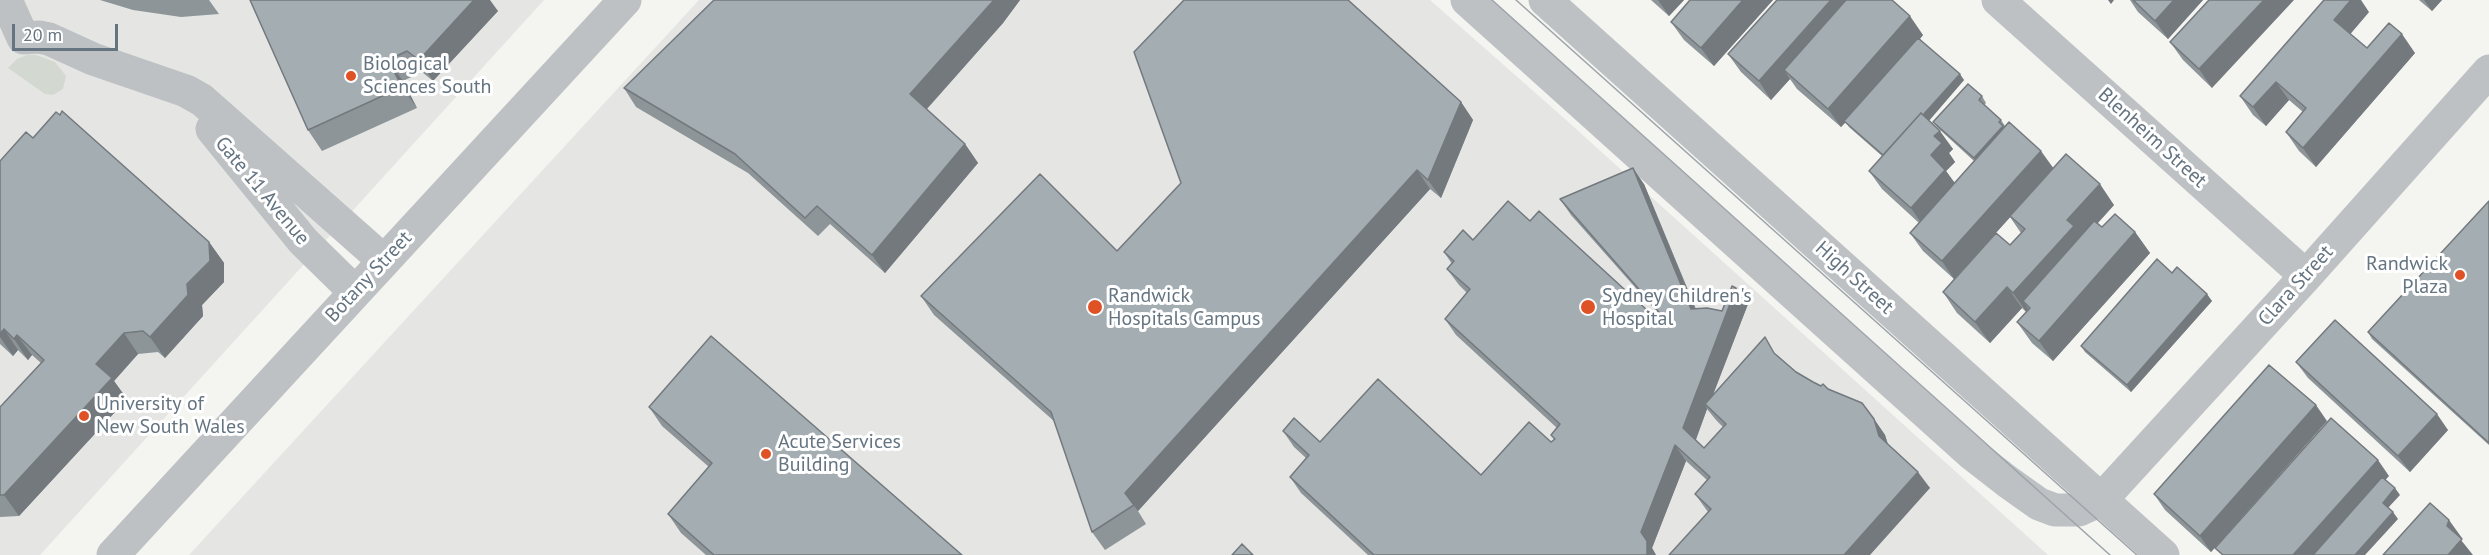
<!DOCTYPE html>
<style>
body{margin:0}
#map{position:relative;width:2489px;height:555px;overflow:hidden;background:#f4f4f0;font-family:"PT Sans",sans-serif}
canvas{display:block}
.scale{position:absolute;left:12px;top:24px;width:106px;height:27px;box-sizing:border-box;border:3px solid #647481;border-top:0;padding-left:8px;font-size:18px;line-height:21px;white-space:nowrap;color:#647481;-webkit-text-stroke:4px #fff;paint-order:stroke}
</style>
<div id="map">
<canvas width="2489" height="555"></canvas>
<div class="scale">20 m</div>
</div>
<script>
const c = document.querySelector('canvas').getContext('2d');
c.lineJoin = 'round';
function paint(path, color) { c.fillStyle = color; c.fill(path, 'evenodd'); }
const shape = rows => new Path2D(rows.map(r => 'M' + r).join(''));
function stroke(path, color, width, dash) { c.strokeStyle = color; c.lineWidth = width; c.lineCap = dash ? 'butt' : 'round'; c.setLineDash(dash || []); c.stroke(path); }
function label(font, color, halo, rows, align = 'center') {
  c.font = font + ' "PT Sans",sans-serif'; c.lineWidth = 6; c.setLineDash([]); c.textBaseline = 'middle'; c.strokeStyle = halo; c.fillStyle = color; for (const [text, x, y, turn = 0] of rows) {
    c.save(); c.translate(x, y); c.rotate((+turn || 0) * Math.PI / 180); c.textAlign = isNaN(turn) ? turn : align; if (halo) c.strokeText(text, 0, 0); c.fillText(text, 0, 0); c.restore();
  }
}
paint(shape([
 [0,0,544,0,40,555,0,555],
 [699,0,1430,0,1565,119,2048,555,189,555]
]), '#e5e6e4');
paint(shape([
 [27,55,36,55,55,62,66,76,63,89,53,95,45,94,8,68,17,59]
]), '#d3d9d0');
stroke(shape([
 [6,0,23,38,39,37,49,39,93,59,186,91,202,100,384,261],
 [1998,0,2306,276],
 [212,129,303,241,355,292],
 [2101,500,2306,276,2489,71]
]), '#bdc1c4', 33);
stroke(shape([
 [1467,0,1972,454,2008,482,2039,504,2055,510,2079,510,2101,500],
 [1545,0,2163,555],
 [113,555,625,0]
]), '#bdc1c4', 33);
stroke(shape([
 [1492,0,2110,555],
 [1516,0,2137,555]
]), '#9ea5aa', 1.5);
paint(shape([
 [100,0,209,0,219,14,181,17,133,10],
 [250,0,498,11,433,81,422,72,403,81,417,108,322,151,308,130],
 [714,0,1020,0,1003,23,927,109,965,144,978,163,885,273,830,224,818,236,748,173,636,107,624,88],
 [1651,0,1684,0,1669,16],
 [1690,0,1773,0,1714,66,1684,40,1671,22],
 [2130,0,2203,0,2168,39,2138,12],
 [2209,0,2212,88,2183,60,2170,42],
 [2419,0,2442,0,2432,11],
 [2369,12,2350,34,2367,48,2415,53,2316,167,2299,151,2286,132,2303,112,2289,100,2266,126,2253,115,2240,96],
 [1923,35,1920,39,1964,80,1929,121,1953,149,1949,153,1955,162,1946,171,1955,183,1974,161,1938,128,1933,122,1982,96,1986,103,1984,105,2001,120,2005,126,2053,168,2114,205,2098,223,2102,227,2135,232,2150,253,2053,361,2032,343,2017,322,2026,312,2022,308,1990,343,1957,313,1943,292,1954,279,1923,251,1910,233,1919,223,1882,189,1869,171,1882,156,1849,127,1846,122,1841,127,1797,89,1790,79,1771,100,1741,72,1728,54],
 [2010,217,2021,233,2010,245,1968,264],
 [1461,102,1473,120,1441,198,1430,189,1138,511,1146,524,1105,550,1092,532,1055,422,934,315,921,296,1117,251,1181,183],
 [33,138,209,242,224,263,224,282,202,305,203,316,165,358,158,352,138,354,114,381,127,399,19,516,0,517,0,407,41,363,32,355,28,360,18,350,13,356,0,344,0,161],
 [1644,184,1696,309,1722,311,1736,288,1748,304,1712,396,1778,356,1796,372,1813,382,1828,389,1874,419,1885,435,1888,444,1930,488,1708,512,1695,494,1707,480,1686,461,1652,548,1656,555,1368,555,1301,493,1290,477,1306,458,1294,447,1283,431,1320,442,1481,475,1551,442,1554,439,1551,435,1557,428,1456,335,1445,319,1467,293,1459,285,1447,269,1452,264,1444,252,1473,240,1530,221,1660,322,1664,320,1571,215,1560,199],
 [1707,409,1716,420,1723,427,1704,448,1696,440],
 [2489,201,2489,445,2372,339,2368,332],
 [2172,273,2212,301,2131,392,2085,352,2081,346],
 [2296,362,2448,430,2410,472,2308,378],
 [649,407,962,555,706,555,681,533,668,514,709,467,662,426],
 [2327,421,2211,552,2165,510,2154,494]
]), '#8d9599');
paint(shape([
 [474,0,490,0,498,11,433,81,419,60],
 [994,0,1020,0,1003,23,923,113,910,94],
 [1658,0,1684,0,1669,16],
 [1743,0,1773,0,1714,66,1701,48],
 [1831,0,1861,0,1784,70,1790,79,1771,100,1759,81],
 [2108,0,2114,0,2111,4],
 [2174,0,2203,0,2168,39,2155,21],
 [2264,0,2294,0,2212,88,2199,69],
 [2351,0,2361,0,2369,12,2347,38,2334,20],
 [2424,0,2442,0,2432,11],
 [1910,16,1923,35,1841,127,1828,109],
 [2402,34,2415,53,2316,167,2303,148],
 [388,60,403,81,417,108,402,87],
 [1960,74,1964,80,1891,164,1886,157],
 [2276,82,2289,100,2266,126,2253,107],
 [1461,102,1473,120,1441,198,1428,180],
 [2003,126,2007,133,1979,165,1974,158],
 [1940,131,1953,149,1949,153,1955,162,1946,171,1958,188,1924,227,1911,208,1931,155,1934,136],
 [965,144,978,163,885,273,872,255],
 [2041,151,2054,169,1954,279,1942,261],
 [1633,168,1644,184,1702,325,1691,309],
 [1417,170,1430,189,1138,511,1125,493],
 [2100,184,2114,205,2083,239,2023,301,2030,312,2028,314,2013,293,2067,220],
 [2135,232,2150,253,2053,361,2039,341],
 [209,242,224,263,224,282,202,305,203,316,165,358,150,337,187,284],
 [2007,287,2022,308,1990,343,1975,322],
 [1736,288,1748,304,1708,408,1705,404,1707,409,1694,444,1683,428],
 [2207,294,2212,301,2131,392,2127,385],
 [4,329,18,350,13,356,0,337,0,334],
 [124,333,138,354,114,381,127,399,19,516,4,495,96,364],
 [17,335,32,355,28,360,14,339],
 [2316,405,2327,421,2211,552,2200,536],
 [2437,414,2448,430,2410,472,2398,456],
 [1874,419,1885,435,1890,452,1879,436],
 [1675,445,1686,461,1652,548,1656,555,1647,555,1641,532],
 [2378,460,2389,476,2319,555,2293,555],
 [1918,472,1930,488,1870,555,1844,555],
 [2395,488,2400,495,2387,509,2383,503],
 [2393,512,2398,519,2365,555,2355,555],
 [2449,520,2462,538,2461,540,2473,555,2448,555,2447,526]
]), '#73797d');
const building = shape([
 [250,0,474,0,419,60,407,51,388,60,402,87,308,130,250,0],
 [714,0,994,0,910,94,965,144,872,255,817,206,805,218,735,154,624,88,714,0],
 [1184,0,1348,0,1461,102,1428,180,1417,170,1125,493,1134,505,1092,532,1051,412,921,296,1040,174,1117,251,1181,183,1134,52,1184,0],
 [1690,0,1743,0,1701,48,1671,22,1690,0],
 [1777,0,1831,0,1759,81,1728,54,1777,0],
 [1846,0,1892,0,1910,16,1828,109,1784,70,1846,0],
 [2133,0,2174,0,2155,21,2133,0],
 [2209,0,2264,0,2199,69,2170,42,2209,0],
 [2324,0,2351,0,2334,20,2367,48,2389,23,2402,34,2303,148,2286,132,2306,108,2276,82,2253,107,2240,96,2324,0],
 [1918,38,1960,74,1923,115,1921,113,1883,155,1844,121,1918,38],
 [1968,84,1982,96,1979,100,2001,120,1999,122,2003,126,1974,158,1933,122,1968,84],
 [62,111,209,242,210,261,187,284,188,295,150,337,143,331,124,333,96,364,112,378,4,495,0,495,0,407,44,360,17,335,14,339,4,329,0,334,0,161,26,132,33,138,56,112,60,115,62,111],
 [1921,113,1940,131,1934,136,1942,143,1931,155,1945,170,1911,208,1869,171,1921,113],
 [2009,122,2041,151,1942,261,1910,233,2009,122],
 [2066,154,2100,184,2067,220,2074,226,2013,293,2007,287,1975,322,1943,292,1996,233,2010,245,2025,229,2010,216,2066,154],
 [1633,168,1691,309,1707,308,1722,311,1732,286,1736,288,1683,428,1704,448,1726,424,1705,404,1765,337,1774,353,1796,372,1813,382,1821,386,1823,384,1828,389,1862,403,1874,419,1879,436,1918,472,1844,555,1669,555,1711,509,1695,494,1710,477,1675,445,1641,532,1647,541,1647,555,1374,555,1290,477,1309,455,1283,431,1294,418,1320,442,1378,379,1481,475,1529,422,1551,442,1555,439,1551,435,1560,424,1445,319,1470,289,1447,269,1454,261,1444,252,1463,230,1473,240,1508,201,1530,221,1539,211,1660,322,1665,319,1560,199,1633,168],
 [2489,201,2489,443,2368,332,2489,201],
 [2115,214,2135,232,2039,341,2017,322,2030,308,2023,301,2094,221,2102,227,2115,214],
 [2157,259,2172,273,2177,267,2207,294,2127,385,2081,346,2157,259],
 [2335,320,2437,414,2398,456,2296,362,2335,320],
 [711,336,962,555,714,555,668,514,712,463,649,407,711,336],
 [2269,365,2316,405,2200,536,2154,494,2269,365],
 [2331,418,2378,460,2293,555,2223,555,2215,548,2331,418],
 [2382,477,2395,488,2383,503,2393,512,2355,555,2313,555,2382,477],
 [2430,503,2449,520,2447,526,2462,539,2448,555,2383,555,2430,503],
 [1242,544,1253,555,1232,555,1242,544]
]);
paint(building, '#a4adb2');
stroke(building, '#73797d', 1.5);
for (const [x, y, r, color] of [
 [351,76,6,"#df5226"],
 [2460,275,6,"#df5226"],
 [1095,307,8,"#df5226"],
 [1588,307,8,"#df5226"],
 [84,416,6,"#df5226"],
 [766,454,6,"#df5226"]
]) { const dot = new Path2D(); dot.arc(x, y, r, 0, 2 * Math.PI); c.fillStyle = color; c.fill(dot); stroke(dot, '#fff', 2); }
label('20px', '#647481', '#fff', [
 ["Biological",363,64],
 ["Sciences South",363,87],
 ["Randwick",2448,264,"right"],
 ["Plaza",2448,287,"right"],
 ["Randwick",1108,296],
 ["Hospitals Campus",1108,319],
 ["Sydney Children's",1602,296],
 ["Hospital",1602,319],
 ["University of",96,404],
 ["New South Wales",96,427],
 ["Acute Services",778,442],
 ["Building",778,465]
], 'left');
label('20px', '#647481', '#fff', [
 ["Blenheim Street",2152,138,42],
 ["Gate 11 Avenue",262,191,50],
 ["Botany Street",369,277,-47],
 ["High Street",1854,278,42],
 ["Clara Street",2296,286,-48]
]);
</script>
